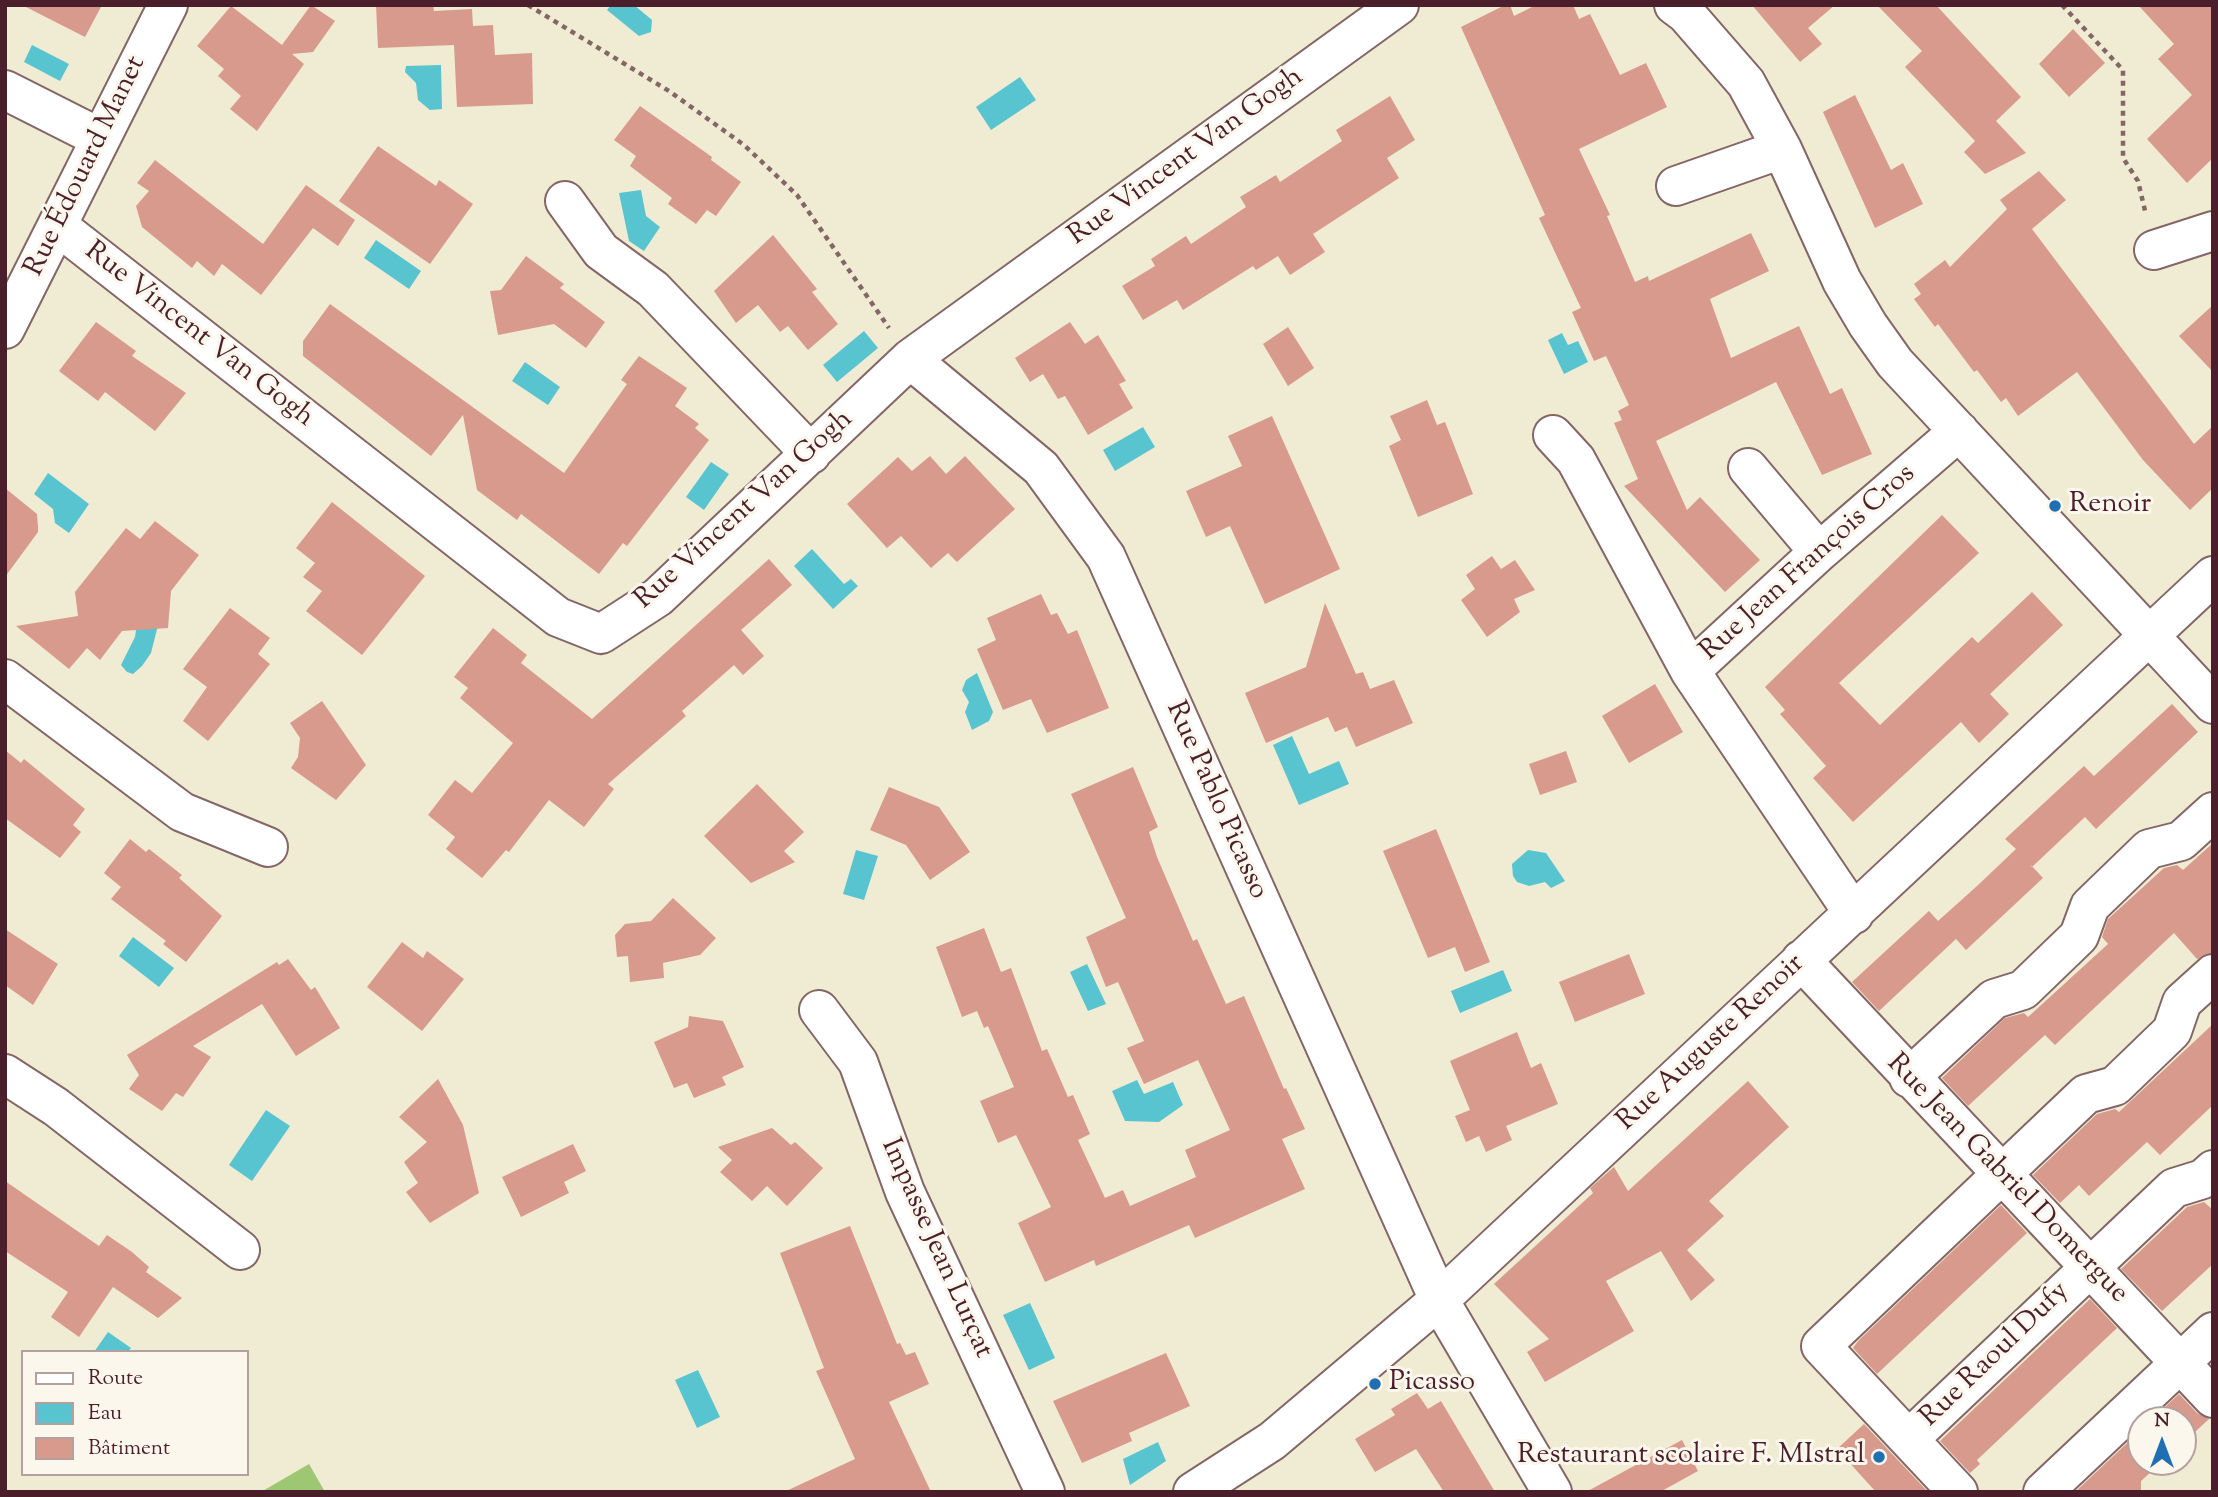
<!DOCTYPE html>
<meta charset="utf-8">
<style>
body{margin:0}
#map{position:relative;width:2218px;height:1497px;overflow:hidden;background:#f0ebd3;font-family:"Sorts Mill Goudy",serif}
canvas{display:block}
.frame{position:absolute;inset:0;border:7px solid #4a1f2b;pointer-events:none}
.legend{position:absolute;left:21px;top:1350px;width:228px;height:126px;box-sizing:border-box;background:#fbf7ec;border:2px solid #b4a19f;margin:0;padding:9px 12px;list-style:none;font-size:21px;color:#4a1f2b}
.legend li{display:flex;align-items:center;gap:14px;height:35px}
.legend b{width:35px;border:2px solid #b4a19f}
.north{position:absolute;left:2127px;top:1406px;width:70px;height:70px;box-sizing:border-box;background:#fbf7ec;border:2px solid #b4a19f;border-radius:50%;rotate:0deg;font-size:19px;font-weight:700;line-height:28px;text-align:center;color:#4a1f2b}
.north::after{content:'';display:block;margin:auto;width:24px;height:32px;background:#1f6fb2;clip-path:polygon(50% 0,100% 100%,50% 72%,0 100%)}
</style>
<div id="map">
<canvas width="2218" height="1497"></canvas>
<div class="frame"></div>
<ul class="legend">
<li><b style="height:9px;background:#fff"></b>Route</li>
<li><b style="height:19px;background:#57c4d0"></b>Eau</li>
<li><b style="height:19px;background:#d89a8d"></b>Bâtiment</li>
</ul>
<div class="north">N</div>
</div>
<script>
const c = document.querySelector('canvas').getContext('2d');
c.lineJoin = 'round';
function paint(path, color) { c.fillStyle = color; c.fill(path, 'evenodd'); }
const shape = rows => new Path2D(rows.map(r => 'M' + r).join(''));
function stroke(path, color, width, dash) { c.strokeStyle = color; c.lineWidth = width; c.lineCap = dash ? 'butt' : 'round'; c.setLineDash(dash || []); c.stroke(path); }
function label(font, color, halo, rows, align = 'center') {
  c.font = font + ' "Sorts Mill Goudy",serif'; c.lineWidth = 6; c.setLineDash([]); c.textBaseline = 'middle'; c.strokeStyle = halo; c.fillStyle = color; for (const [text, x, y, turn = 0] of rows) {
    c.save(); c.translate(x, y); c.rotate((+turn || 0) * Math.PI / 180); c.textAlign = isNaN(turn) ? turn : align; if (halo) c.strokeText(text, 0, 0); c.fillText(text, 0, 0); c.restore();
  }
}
paint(shape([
 [309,1464,325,1492,261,1492]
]), '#9dc773');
paint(shape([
 [611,5,634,5,652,20,651,32,639,36,607,10],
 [32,45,69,64,60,81,24,62],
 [441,65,442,109,430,110,418,100,416,83,405,72,406,66],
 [1020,77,1036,100,991,130,976,107],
 [641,190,646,216,660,227,644,251,629,241,619,193],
 [376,240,421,271,409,289,364,258],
 [864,331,878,348,837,382,823,365],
 [1562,333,1568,345,1578,341,1588,362,1564,374,1548,340],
 [525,362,560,387,548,405,512,381],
 [1143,427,1155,447,1115,471,1103,450],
 [711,462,729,474,704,510,686,497],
 [48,473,89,504,69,533,55,523,53,509,34,494],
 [812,549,844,584,851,579,858,586,833,609,794,566],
 [157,616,157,629,151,653,142,666,133,674,127,672,121,665,135,637,138,617],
 [977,673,993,712,989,721,972,730,965,712,969,702,962,690,966,680],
 [1292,736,1309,774,1339,761,1349,784,1299,805,1273,745],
 [856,850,878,856,864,900,843,894],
 [1528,850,1546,853,1565,881,1551,888,1545,882,1529,886,1517,882,1513,876,1512,864],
 [133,937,174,968,159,987,119,956],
 [1087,964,1106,1004,1088,1011,1070,972],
 [1503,970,1512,991,1460,1013,1451,991],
 [1137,1080,1144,1094,1173,1082,1183,1105,1159,1122,1125,1121,1112,1091],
 [266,1110,290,1126,252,1181,229,1165],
 [1030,1303,1055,1358,1029,1370,1003,1315],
 [108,1332,131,1348,128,1352,94,1352],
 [698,1370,720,1417,697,1428,675,1380],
 [1158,1442,1166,1461,1130,1485,1123,1459]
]), '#57c4d0');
paint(shape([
 [22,5,102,5,85,37],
 [311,5,335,21,313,52,292,54,304,64,257,131,230,109,241,96,218,76,224,69,197,46,231,6,282,45],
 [376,5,433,5,434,11,472,9,473,26,493,25,495,55,532,53,533,104,457,107,454,45,378,48],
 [1505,5,1510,5,1514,16,1536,5,1573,5,1579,19,1590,14,1620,75,1646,63,1667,107,1579,149,1610,215,1607,216,1635,282,1648,276,1649,281,1751,233,1769,271,1710,299,1731,358,1799,326,1830,394,1842,388,1872,454,1822,475,1776,382,1656,441,1687,510,1700,497,1760,560,1725,592,1624,486,1638,479,1614,423,1622,420,1618,411,1629,405,1606,356,1594,361,1572,312,1581,308,1539,218,1545,215,1461,27],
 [1752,5,1835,5,1808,28,1822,44,1800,62],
 [1877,5,1936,5,2021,97,1996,121,2026,153,1985,174,1964,152,1975,141,1905,67,1922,51],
 [2138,5,2213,5,2213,158,2187,183,2147,139,2192,95,2158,59,2174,44],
 [2073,29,2105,63,2069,97,2039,64],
 [1855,95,1891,170,1903,163,1923,204,1875,228,1823,112],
 [1390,96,1415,140,1387,158,1399,178,1313,234,1325,252,1290,275,1278,256,1256,270,1253,266,1183,310,1177,300,1143,320,1122,286,1155,266,1151,259,1186,236,1191,244,1246,207,1240,197,1276,175,1280,182,1342,141,1336,130],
 [640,106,712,157,711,160,741,182,716,216,707,210,696,224,668,204,672,198,630,166,636,156,614,140],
 [378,146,436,186,439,180,473,204,430,264,339,201],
 [155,160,263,244,306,185,355,220,338,246,313,228,261,295,222,264,214,276,197,261,192,268,142,227,136,206,149,191,137,183],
 [2039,171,2066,200,2032,229,2194,444,2213,426,2213,488,2190,510,2143,460,2077,372,2018,416,2006,398,2001,402,1977,370,1974,372,1938,324,1935,327,1914,299,1921,294,1914,284,1945,260,1950,267,2007,209,2000,200],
 [773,235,817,289,812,292,838,324,808,350,788,326,780,332,758,305,736,323,714,291],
 [526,256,564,284,560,288,605,322,586,348,554,324,498,335,490,291,501,290],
 [330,304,564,473,627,384,621,380,639,356,687,388,675,406,699,424,695,428,709,440,627,546,623,543,599,574,521,514,517,520,477,490,463,415,431,456,303,356,303,341],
 [2213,305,2213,372,2179,336],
 [96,322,136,351,132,356,186,393,155,431,105,392,98,401,59,371],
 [1070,322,1085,344,1098,335,1126,381,1119,384,1133,408,1088,435,1065,396,1058,399,1043,374,1030,382,1015,358],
 [1288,327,1314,368,1288,386,1263,344],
 [1427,400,1437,425,1445,422,1473,494,1418,517,1389,446,1401,440,1390,416],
 [1272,416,1340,569,1265,604,1230,526,1206,537,1186,491,1242,466,1228,436],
 [930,456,946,474,965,456,1015,509,957,562,948,553,931,568,901,536,887,548,847,504,898,457,912,471],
 [5,488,37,514,38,527,38,532,5,577],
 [332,502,425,576,362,655,306,611,322,591,303,577,315,563,296,548],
 [1942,515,1979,553,1839,683,1880,725,1972,637,1978,643,2032,592,2063,625,1990,694,2009,714,1979,743,1961,722,1853,822,1813,778,1826,766,1780,714,1785,710,1765,687],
 [155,521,199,555,171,591,168,628,122,631,100,660,87,648,69,669,16,626,78,616,75,592,126,528,140,539],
 [1492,556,1501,569,1515,560,1535,590,1514,599,1520,612,1487,637,1461,600,1475,589,1466,575],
 [769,559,792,585,741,630,764,656,743,675,734,665,682,711,686,716,608,784,614,789,584,827,549,800,509,852,506,850,482,878,446,849,455,837,428,815,455,780,472,793,513,743,460,698,468,688,454,677,493,628,527,655,521,663,592,719],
 [1041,594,1051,615,1057,613,1068,634,1077,630,1109,708,1047,733,1031,699,1003,710,977,649,996,640,987,618],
 [1325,603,1356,674,1363,672,1370,689,1394,680,1413,723,1356,747,1347,727,1335,732,1328,717,1266,743,1245,693,1306,667],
 [230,608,270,638,258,654,270,664,208,741,183,721,207,687,183,669],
 [1655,684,1683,732,1629,763,1602,716],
 [322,701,366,765,336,800,291,768,298,757,300,738,290,723],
 [2172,704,2198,732,2096,829,2085,817,2032,867,2030,864,2043,878,1966,950,1956,939,1879,1011,1852,982,1929,911,1938,921,1977,886,2016,849,2005,839,2084,766,2094,776],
 [5,750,21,763,24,759,85,809,73,825,81,832,60,858,5,818],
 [1566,751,1577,782,1540,795,1529,764],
 [1133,767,1158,827,1149,832,1157,857,1193,941,1197,939,1226,1004,1244,996,1284,1089,1286,1088,1305,1129,1282,1139,1305,1189,1195,1238,1189,1225,1096,1266,1094,1260,1045,1282,1018,1223,1051,1207,1016,1135,998,1143,980,1101,1014,1087,988,1026,984,1028,977,1011,962,1017,936,947,984,928,1001,972,1011,968,1042,1051,1047,1049,1068,1097,1073,1095,1090,1134,1078,1140,1105,1198,1123,1190,1130,1206,1196,1177,1185,1150,1230,1130,1198,1060,1144,1084,1127,1048,1144,1041,1118,982,1106,987,1086,937,1126,918,1071,794],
 [757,784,804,832,784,851,795,862,751,883,704,836],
 [889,787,939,807,970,852,930,880,906,845,870,830],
 [1436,829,1490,962,1465,972,1455,947,1428,958,1383,851],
 [130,839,146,852,149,849,182,875,179,878,222,916,186,962,163,944,166,941,111,899,121,887,104,873],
 [2213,843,2213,953,2197,959,2174,933,2055,1045,2045,1035,1968,1106,1942,1078,2005,1018,2024,1013,2028,1017,2108,944,2102,937,2108,919,2164,868,2177,865,2183,870],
 [673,898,716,938,700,955,663,963,664,978,630,982,628,956,617,957,615,935,625,924,651,921],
 [5,929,58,964,33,1005,5,985],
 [402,942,423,958,427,951,464,979,422,1031,367,987],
 [1629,954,1645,994,1575,1022,1559,982],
 [288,959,311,990,315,987,340,1028,296,1056,262,1004,193,1046,211,1057,183,1097,176,1093,162,1111,129,1089,139,1075,127,1055,277,962,279,965],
 [689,1016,723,1021,744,1067,722,1077,726,1085,694,1098,687,1083,674,1088,654,1042,688,1027],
 [2213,1024,2213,1105,2160,1155,2147,1142,2089,1196,2079,1185,2060,1203,2033,1175,2097,1114,2115,1109,2119,1112],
 [1517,1032,1531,1068,1541,1063,1558,1104,1506,1126,1512,1140,1486,1152,1479,1136,1466,1142,1455,1116,1470,1110,1450,1061],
 [438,1079,463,1125,479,1193,430,1223,406,1192,418,1183,404,1162,427,1142,399,1117],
 [1748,1081,1789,1127,1709,1201,1724,1216,1687,1250,1715,1280,1691,1301,1661,1251,1606,1281,1634,1331,1545,1382,1527,1352,1549,1339,1494,1284,1593,1193,1590,1188,1614,1167,1628,1191],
 [772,1128,791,1145,795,1142,823,1168,787,1206,767,1186,752,1201,720,1172,732,1160,718,1147],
 [573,1144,586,1171,564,1182,569,1193,521,1217,502,1177],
 [5,1181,99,1246,107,1235,132,1252,149,1267,146,1272,182,1298,158,1318,113,1287,79,1337,51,1317,68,1292,5,1251],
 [2204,1202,2213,1210,2213,1264,2162,1311,2121,1269,2187,1207],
 [2001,1205,2027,1233,1877,1374,1853,1348,1858,1341],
 [850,1226,897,1344,900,1343,906,1355,915,1352,929,1384,889,1402,931,1492,784,1492,855,1459,816,1371,824,1368,780,1253],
 [2090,1299,2117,1328,1977,1460,1980,1464,1970,1473,1940,1441],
 [1166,1353,1190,1406,1129,1433,1132,1441,1082,1463,1053,1401],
 [1417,1393,1428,1409,1441,1401,1495,1492,1444,1492,1416,1449,1375,1472,1355,1439,1395,1415,1391,1409],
 [2179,1394,2197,1413,2209,1419,2183,1443,2183,1420,2151,1420],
 [1864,1424,1928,1492,1876,1492,1837,1449],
 [2141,1430,2141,1462,2162,1462,2141,1481,2141,1492,2075,1492],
 [1682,1440,1698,1471,1660,1492,1586,1492]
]), '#d89a8d');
const street = shape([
 [1674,5,1686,14,1746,83,1782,149,1842,281,1868,325,1895,363,2213,704],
 [5,90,100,138],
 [1676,186,1782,149],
 [565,201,601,251,653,289,811,454],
 [59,227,558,617,601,634,658,597,910,359,1399,5],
 [2154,250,2213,231],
 [5,329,168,5],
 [910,359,1041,468,1106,557,1439,1300,1552,1492],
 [1553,435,1576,460,1690,671],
 [1748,468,1819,552],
 [5,679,182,812,268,847],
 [1854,914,1690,671,1819,552,1959,431],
 [1801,960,2213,1398],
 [819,1010,858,1062,905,1192,1045,1492],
 [5,1074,56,1107,240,1250],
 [1909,1078,1994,999,2023,990,2079,936,2090,906,2149,849,2181,841,2213,812],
 [1909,1439,2174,1188,2203,1179,2213,1170],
 [1193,1492,1272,1441,1439,1300,2213,576],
 [1958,1492,1821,1346,2086,1094,2115,1086,2172,1031,2182,1002,2213,974],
 [2043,1492,2213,1332]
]);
stroke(street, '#846666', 42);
stroke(shape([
 [528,5,669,91,744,145,797,195,889,328],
 [2062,5,2123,70,2123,158,2138,181,2146,215]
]), '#846666', 4.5, [5, 5]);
stroke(street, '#fff', 38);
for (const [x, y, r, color] of [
 [2055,506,7,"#1f6fb2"],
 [1375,1384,7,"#1f6fb2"],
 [1879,1457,7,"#1f6fb2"]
]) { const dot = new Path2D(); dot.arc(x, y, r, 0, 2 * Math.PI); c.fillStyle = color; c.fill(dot); stroke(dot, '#fbf7ec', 2.5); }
label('28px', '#4a1f2b', '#fbf7ec', [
 ["Rue Vincent Van Gogh",1187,158,-36],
 ["Rue Édouard Manet",87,167,-64],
 ["Rue Vincent Van Gogh",198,336,38],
 ["Rue Vincent Van Gogh",745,511,-42],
 ["Rue Jean François Cros",1809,564,-42],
 ["Rue Pablo Picasso",1215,801,66],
 ["Rue Auguste Renoir",1712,1044,-43],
 ["Rue Jean Gabriel Domergue",2006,1180,46],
 ["Impasse Jean Lurçat",935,1249,66],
 ["Rue Raoul Dufy",1996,1356,-44]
]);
label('28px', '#4a1f2b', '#fbf7ec', [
 ["Renoir",2069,506],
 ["Picasso",1389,1384],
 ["Restaurant scolaire F. MIstral",1865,1457,"right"]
], 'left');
</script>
